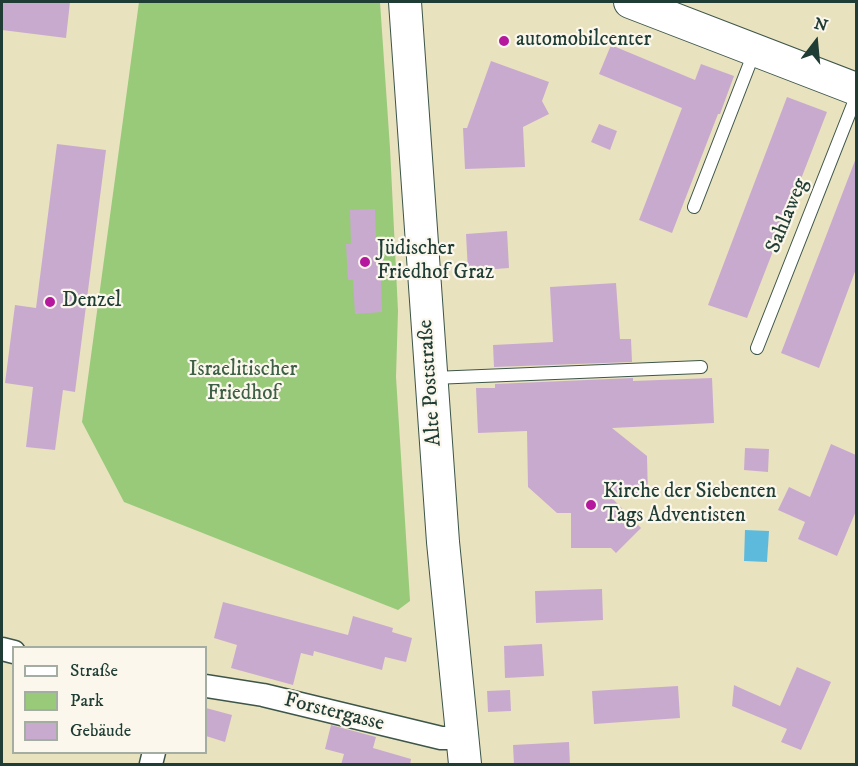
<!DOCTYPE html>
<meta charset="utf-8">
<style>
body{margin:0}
#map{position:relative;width:858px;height:766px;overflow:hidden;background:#e9e2bf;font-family:"IM FELL DW Pica",serif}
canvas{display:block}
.frame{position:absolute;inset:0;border:3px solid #1f3d34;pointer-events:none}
.legend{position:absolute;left:12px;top:646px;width:195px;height:108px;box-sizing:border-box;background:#fbf7ec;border:2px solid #a3ada2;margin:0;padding:8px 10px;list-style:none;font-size:18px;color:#1f3d34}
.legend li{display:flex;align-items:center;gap:12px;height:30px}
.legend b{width:30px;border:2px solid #a3ada2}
.north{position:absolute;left:786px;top:12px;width:60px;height:60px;-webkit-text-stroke:4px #fbf7ec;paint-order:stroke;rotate:16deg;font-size:16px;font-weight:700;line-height:24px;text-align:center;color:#1f3d34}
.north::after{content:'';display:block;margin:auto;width:21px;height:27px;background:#1f3d34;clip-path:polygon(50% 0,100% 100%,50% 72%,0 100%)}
</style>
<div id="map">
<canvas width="858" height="766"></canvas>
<div class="frame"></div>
<ul class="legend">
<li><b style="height:8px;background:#fff"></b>Straße</li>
<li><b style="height:16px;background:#98ca7a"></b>Park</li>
<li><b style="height:16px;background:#c9aacf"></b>Gebäude</li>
</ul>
<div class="north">N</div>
</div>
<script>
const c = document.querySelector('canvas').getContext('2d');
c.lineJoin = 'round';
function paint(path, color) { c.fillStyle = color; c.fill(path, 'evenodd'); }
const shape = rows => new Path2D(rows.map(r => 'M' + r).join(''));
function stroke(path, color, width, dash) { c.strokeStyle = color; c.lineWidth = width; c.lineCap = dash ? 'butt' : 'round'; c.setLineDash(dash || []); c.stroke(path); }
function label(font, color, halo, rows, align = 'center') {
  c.font = font + ' "IM FELL DW Pica",serif'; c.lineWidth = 4.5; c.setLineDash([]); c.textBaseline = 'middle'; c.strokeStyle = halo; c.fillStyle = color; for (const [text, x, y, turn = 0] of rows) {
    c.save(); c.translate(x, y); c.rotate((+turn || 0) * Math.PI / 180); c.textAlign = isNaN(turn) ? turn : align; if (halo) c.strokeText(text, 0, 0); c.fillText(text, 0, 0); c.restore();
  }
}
paint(shape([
 [139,2,380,2,390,148,398,311,396,377,410,601,398,610,124,502,82,422]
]), '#98ca7a');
paint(shape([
 [745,530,769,531,767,562,744,561]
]), '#5ebadc');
paint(shape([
 [2,2,70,2,66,38,2,30],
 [611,45,695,80,701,64,734,76,720,114,718,114,672,233,639,220,682,108,599,74],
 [491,61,549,82,542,101,549,114,523,127,525,167,465,169,463,128,467,128],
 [787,97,827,112,747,318,708,305],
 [599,124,617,131,610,150,591,142],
 [57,144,106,150,75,392,63,390,55,450,26,447,33,387,5,383,15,305,36,308],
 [856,158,856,269,819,368,781,353],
 [375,209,376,241,383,241,384,280,381,280,382,312,355,314,353,280,348,280,346,244,351,244,350,210],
 [507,231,509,268,468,271,466,234],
 [616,283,620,339,631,339,632,362,494,367,493,345,553,342,550,287],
 [633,378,633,381,712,378,714,423,612,428,647,456,648,497,612,498,641,528,616,553,611,548,571,548,571,513,557,513,528,487,527,431,478,433,476,388,495,388,495,384],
 [831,444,856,455,856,511,837,556,798,539,805,522,778,510,789,487,810,497],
 [745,448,769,449,768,472,744,470],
 [602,589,603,620,536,623,535,591],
 [223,602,348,635,353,616,393,628,392,632,412,638,406,662,385,657,382,670,314,651,313,656,301,653,293,685,231,668,237,645,214,638],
 [542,644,544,676,505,678,504,646],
 [797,667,831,682,801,750,781,742,787,729,732,706,734,685,780,706],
 [678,686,680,718,594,724,592,691],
 [510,690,511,711,488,712,487,691],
 [206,708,232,715,225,742,206,736],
 [331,725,376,737,373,748,411,759,410,765,341,765,344,754,325,749],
 [569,742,570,765,514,765,513,745]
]), '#c9aacf');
const service = shape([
 [694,207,755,50],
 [757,348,856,97],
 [433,378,701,367]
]);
const minor = shape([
 [2,649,14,652],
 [206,686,263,695,441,738,463,738],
 [151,764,154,752]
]);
const secondary = shape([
 [405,2,443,542,465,764],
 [630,2,856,89]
]);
stroke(service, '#3d5649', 14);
stroke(minor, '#3d5649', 25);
stroke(secondary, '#3d5649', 34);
stroke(service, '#fff', 12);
stroke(minor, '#fff', 22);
stroke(secondary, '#fff', 32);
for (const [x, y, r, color] of [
 [504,41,6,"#b5179e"],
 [365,262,6,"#b5179e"],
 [50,302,6,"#b5179e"],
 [591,505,6,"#b5179e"]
]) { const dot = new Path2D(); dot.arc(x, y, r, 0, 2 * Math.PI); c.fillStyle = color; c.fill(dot); stroke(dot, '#fbf7ec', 2); }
label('21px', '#1f3d34', '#fbf7ec', [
 ["automobilcenter",516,41],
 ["Jüdischer",377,250],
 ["Friedhof Graz",377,274],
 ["Denzel",62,302],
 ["Kirche der Siebenten",603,493],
 ["Tags Adventisten",603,517]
], 'left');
label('21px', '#1f3d34', '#fbf7ec', [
 ["Sahlaweg",788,216,-68],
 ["Alte Poststraße",431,383,-94],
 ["Forstergasse",334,713,14]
]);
label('21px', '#3d6046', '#fbf7ec', [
 ["Israelitischer",243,371],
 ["Friedhof",243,395]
]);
</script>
